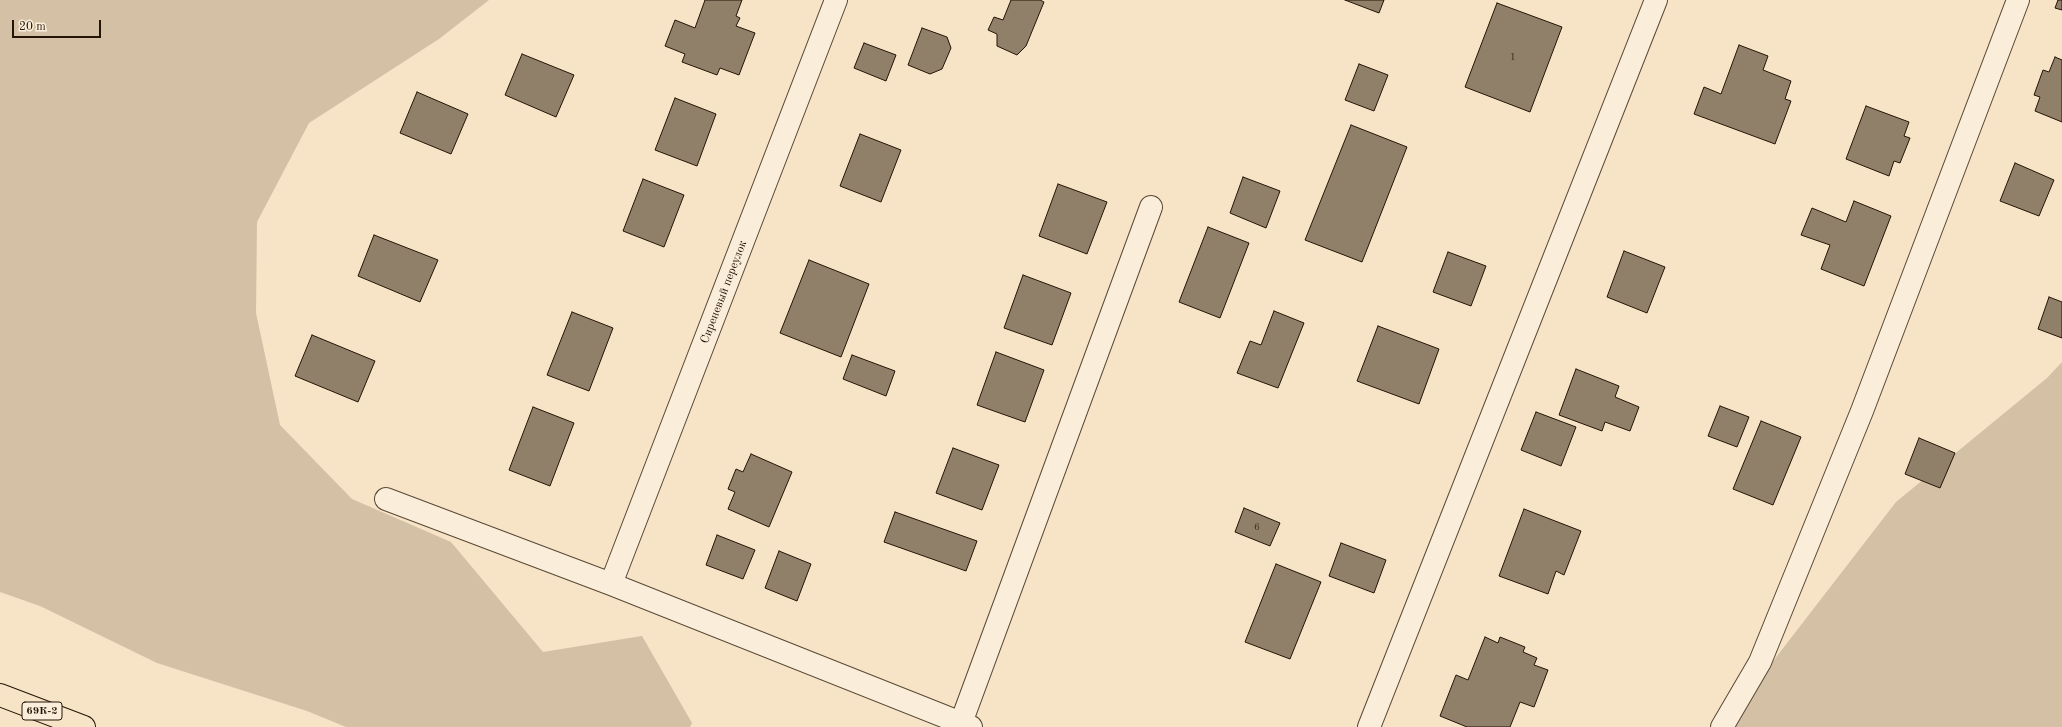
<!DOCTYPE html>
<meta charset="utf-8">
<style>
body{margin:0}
#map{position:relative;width:2062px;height:727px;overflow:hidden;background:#f7e3c5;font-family:"Old Standard TT",serif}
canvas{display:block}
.scale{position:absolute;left:12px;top:20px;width:89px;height:18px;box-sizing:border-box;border:2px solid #231406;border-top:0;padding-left:5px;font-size:12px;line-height:14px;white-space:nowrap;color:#231406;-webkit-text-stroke:3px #faedd9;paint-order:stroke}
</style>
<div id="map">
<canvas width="2062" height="727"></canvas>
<div class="scale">20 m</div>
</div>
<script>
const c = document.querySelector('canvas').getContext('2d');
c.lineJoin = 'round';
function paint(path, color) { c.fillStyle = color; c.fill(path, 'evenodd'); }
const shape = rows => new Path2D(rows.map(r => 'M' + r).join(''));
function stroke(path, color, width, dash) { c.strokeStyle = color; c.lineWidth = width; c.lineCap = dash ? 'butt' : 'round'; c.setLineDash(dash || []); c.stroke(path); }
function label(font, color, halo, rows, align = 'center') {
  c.font = font + ' "Old Standard TT",serif'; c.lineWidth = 4; c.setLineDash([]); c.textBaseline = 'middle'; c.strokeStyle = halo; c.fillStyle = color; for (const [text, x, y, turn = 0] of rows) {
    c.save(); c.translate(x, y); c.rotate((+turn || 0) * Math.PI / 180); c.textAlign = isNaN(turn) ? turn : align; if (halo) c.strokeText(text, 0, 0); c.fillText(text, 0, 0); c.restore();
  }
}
paint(shape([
 [0,0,489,0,439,39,309,123,257,222,256,313,280,425,352,499,451,542,543,652,642,636,692,723,690,727,346,727,307,711,157,663,40,606,0,592],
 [2062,362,2062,727,1724,727,1750,691,1896,502,2047,378]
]), '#d3c0a5');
const building = shape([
 [705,0,742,0,736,16,740,18,736,26,755,33,739,75,720,68,717,75,682,62,685,54,665,46,675,20,695,28,705,0],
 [1011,0,1040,0,1044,2,1026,46,1017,55,997,46,997,34,988,30,994,17,1003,20,1011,0],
 [1345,0,1384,0,1379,13,1345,0],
 [2058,0,2062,0,2062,10,2055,8,2058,0],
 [1497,3,1562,27,1530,112,1465,87,1497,3],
 [922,28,947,37,951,48,942,69,930,74,908,65,922,28],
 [864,43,896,55,886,81,854,68,864,43],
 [1739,45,1768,56,1763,70,1791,81,1785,99,1791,101,1775,144,1694,114,1704,87,1721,94,1739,45],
 [522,54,574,75,556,117,505,95,522,54],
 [2055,57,2062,60,2062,122,2035,111,2040,97,2034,95,2043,70,2049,72,2055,57],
 [1359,64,1388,75,1374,111,1345,100,1359,64],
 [417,92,468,114,451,154,400,133,417,92],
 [675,98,716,114,697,166,655,150,675,98],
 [1866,106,1909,122,1904,136,1910,138,1900,163,1894,161,1889,176,1846,159,1866,106],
 [1351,125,1407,147,1362,262,1305,240,1351,125],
 [860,134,901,150,881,202,840,186,860,134],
 [2015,163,2054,180,2039,216,2000,201,2015,163],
 [1243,177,1280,191,1266,228,1230,213,1243,177],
 [643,179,684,195,664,247,623,231,643,179],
 [1058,184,1107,202,1087,254,1039,236,1058,184],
 [1854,201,1891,216,1864,286,1821,269,1830,245,1801,235,1812,208,1846,222,1854,201],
 [1208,227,1249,243,1220,318,1179,302,1208,227],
 [374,235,438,260,420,302,358,276,374,235],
 [1624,251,1665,267,1647,313,1607,297,1624,251],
 [1448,252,1486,266,1471,306,1433,292,1448,252],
 [809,260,869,284,841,357,780,333,809,260],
 [1023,275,1071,293,1052,345,1004,328,1023,275],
 [2049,297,2062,302,2062,338,2038,329,2049,297],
 [1274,311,1304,323,1278,388,1237,373,1250,341,1261,345,1274,311],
 [572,312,613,328,589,391,547,375,572,312],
 [1378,326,1439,349,1419,404,1357,381,1378,326],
 [312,335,375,361,358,402,295,376,312,335],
 [996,352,1044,370,1025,422,977,405,996,352],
 [852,355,895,371,886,396,843,379,852,355],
 [1576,369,1619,386,1615,397,1639,407,1630,431,1605,422,1602,431,1559,415,1576,369],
 [1720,406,1749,417,1737,447,1708,436,1720,406],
 [533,407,574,423,550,486,509,470,533,407],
 [1536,412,1576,427,1561,466,1521,450,1536,412],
 [1761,421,1801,437,1773,505,1733,489,1761,421],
 [1919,438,1955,453,1940,488,1905,474,1919,438],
 [953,448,999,465,982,510,936,493,953,448],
 [751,454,792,472,769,527,728,509,735,492,728,489,736,469,743,472,751,454],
 [1244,508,1280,523,1270,546,1235,532,1244,508],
 [1524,509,1581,531,1564,575,1556,571,1548,594,1499,576,1524,509],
 [895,512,977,541,966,571,884,542,895,512],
 [717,535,755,550,743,579,706,565,717,535],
 [1341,543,1386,560,1374,593,1329,576,1341,543],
 [779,551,811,564,797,601,765,588,779,551],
 [1276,564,1321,582,1290,659,1245,642,1276,564],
 [1485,637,1498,643,1500,637,1525,647,1523,652,1537,658,1534,665,1548,670,1534,707,1520,702,1510,727,1467,727,1440,716,1456,675,1468,680,1485,637]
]);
paint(building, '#918069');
stroke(building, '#231406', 1);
const minor = shape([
 [386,499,611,584,971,727],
 [611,584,836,0],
 [961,723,1151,207],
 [1369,727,1656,0],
 [1722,727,1760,662,1862,411,2018,0]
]);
const major = shape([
 [0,695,84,727]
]);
stroke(minor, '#584836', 24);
stroke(major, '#231406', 24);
stroke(minor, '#faedd9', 22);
stroke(major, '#f7e3c5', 22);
label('10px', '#3e2f1f', null, [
 ["1",1513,57],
 ["6",1257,527]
]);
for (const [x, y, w] of [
 [42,711,40]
]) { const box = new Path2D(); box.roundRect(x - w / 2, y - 9, w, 18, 3); c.fillStyle = '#faedd9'; c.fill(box); stroke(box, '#231406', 1); }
label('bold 11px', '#231406', null, [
 ["69К-2",42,711]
]);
label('12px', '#231406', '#faedd9', [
 ["Сиреневый переулок",724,292,-69]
]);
</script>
